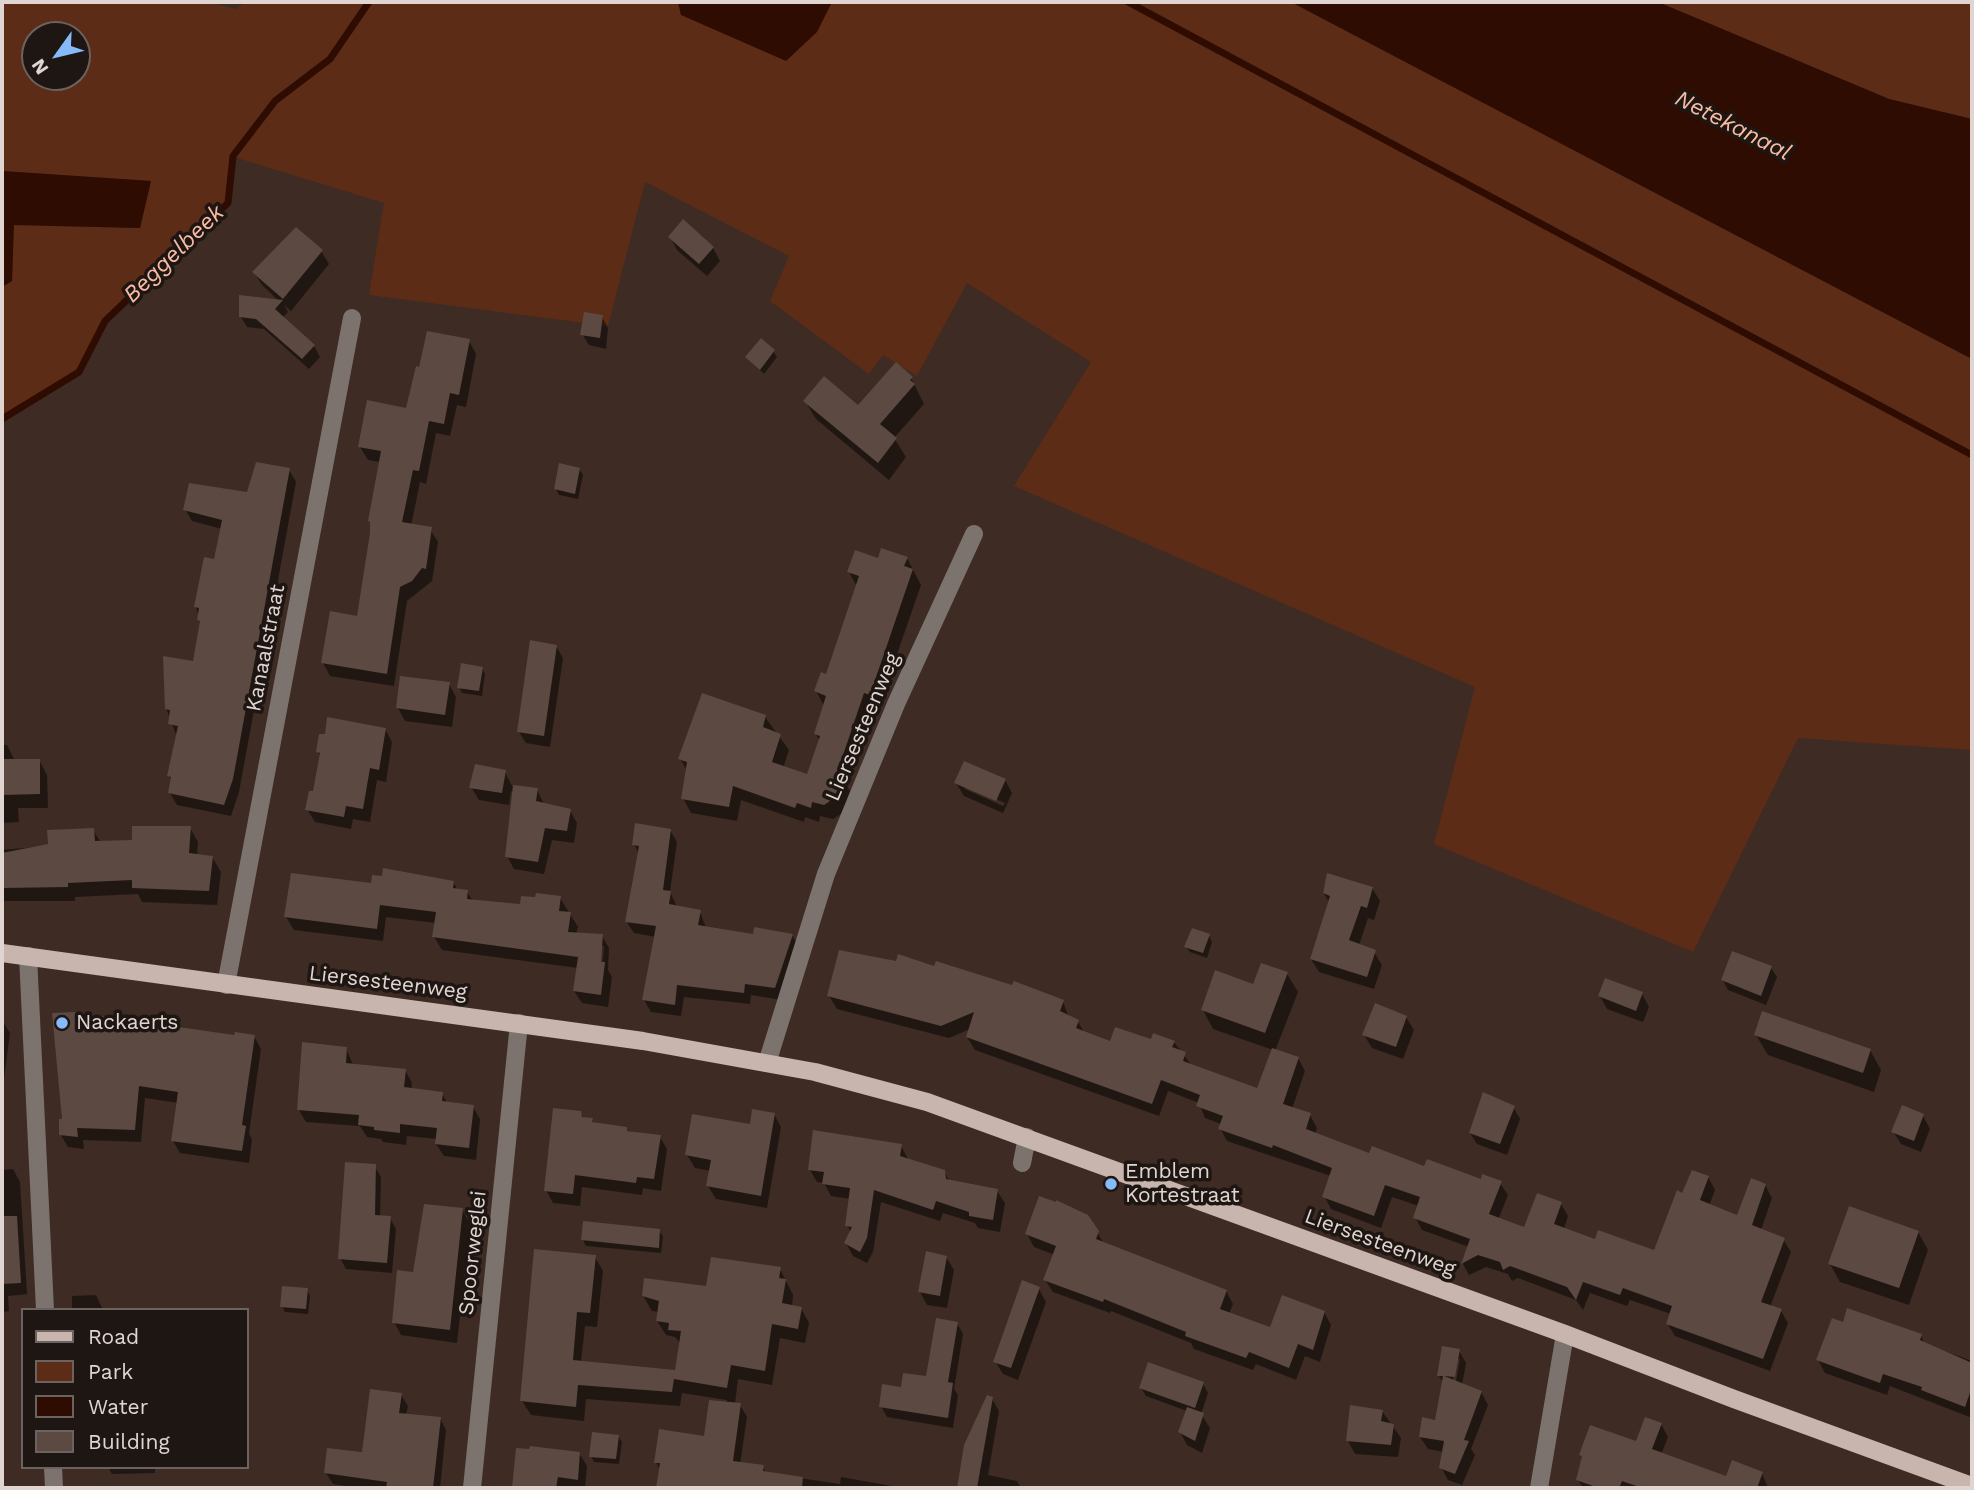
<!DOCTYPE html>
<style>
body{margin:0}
#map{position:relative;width:1974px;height:1490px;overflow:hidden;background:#3d2b24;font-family:"Work Sans",sans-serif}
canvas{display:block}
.frame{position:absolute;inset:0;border:4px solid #e0d5d0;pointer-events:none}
.legend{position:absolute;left:21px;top:1308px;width:228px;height:161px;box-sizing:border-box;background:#1e1613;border:2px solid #6c625f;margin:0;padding:9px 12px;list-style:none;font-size:21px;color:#e0d5d0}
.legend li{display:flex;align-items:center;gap:14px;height:35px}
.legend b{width:35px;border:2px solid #6c625f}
.north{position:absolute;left:21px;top:21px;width:70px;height:70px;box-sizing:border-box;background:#1e1613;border:2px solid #6c625f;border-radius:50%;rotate:236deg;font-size:19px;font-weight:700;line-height:28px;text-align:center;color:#e0d5d0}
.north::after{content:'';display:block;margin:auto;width:24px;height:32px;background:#85bbfb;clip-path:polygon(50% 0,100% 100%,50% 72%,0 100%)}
</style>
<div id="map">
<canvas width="1974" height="1490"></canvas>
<div class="frame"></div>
<ul class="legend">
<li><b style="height:9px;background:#c8b5ad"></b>Road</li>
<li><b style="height:19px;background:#5d2c17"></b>Park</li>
<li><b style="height:19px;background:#2e0c01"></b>Water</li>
<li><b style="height:19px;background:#5c4941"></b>Building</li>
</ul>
<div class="north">N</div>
</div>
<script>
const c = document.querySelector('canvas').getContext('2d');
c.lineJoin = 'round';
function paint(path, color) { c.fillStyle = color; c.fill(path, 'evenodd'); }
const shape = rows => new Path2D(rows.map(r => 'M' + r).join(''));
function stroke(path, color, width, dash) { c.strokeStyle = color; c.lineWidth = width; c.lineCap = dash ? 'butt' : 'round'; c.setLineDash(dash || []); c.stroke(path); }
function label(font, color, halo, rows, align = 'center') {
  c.font = font + ' "Work Sans",sans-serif'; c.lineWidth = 7; c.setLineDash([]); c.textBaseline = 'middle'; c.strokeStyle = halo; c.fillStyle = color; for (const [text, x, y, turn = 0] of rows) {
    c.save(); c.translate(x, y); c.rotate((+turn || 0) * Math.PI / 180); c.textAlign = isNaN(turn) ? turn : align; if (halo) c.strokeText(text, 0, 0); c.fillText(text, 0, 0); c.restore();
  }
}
paint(shape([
 [2,2,207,2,236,9,245,2,678,2,681,15,816,32,832,2,1291,2,1972,359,1972,750,1798,738,1693,952,1434,844,1475,687,1014,486,1091,362,967,283,917,376,883,355,869,374,770,301,789,256,645,182,608,326,369,295,384,203,234,157,228,203,105,321,79,372,2,419,2,287,12,281,13,225,140,228,151,181,2,171],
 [35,35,77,35,77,77,35,77],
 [1658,2,1972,2,1972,119,1889,99]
]), '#5d2c17');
paint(shape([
 [678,2,832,2,817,32,786,61,681,15],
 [1291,2,1658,2,1889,99,1972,119,1972,359],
 [2,171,151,181,140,228,14,225,12,281,2,287]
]), '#2e0c01');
paint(shape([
 [670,237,713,248,720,261,707,276,677,250],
 [321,251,329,264,291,311,284,305,288,312,282,318,314,346,320,357,309,369,264,329,247,327,241,317,280,302,262,285,254,272],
 [602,317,608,328,606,349,589,345,582,334],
 [469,341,476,354,466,407,457,405,450,436,436,433,426,484,420,482,411,526,430,529,438,542,432,581,407,601,394,686,330,676,323,663,359,618,372,525,369,521,380,462,368,460,360,447,407,410],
 [773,351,777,357,764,374,747,357],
 [911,378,924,404,894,438,906,457,889,480,816,419,805,401,858,407],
 [579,469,583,475,578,499,559,495,556,489],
 [289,470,296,482,239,792,231,816,177,805,170,793,172,781,169,776,177,737,166,708,195,663,201,625,196,607,216,561,222,529,192,521,185,509,248,494],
 [907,558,921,585,878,709,872,707,846,785,850,791,844,812,833,819,820,816,819,822,805,817,804,822,741,800,737,821,691,813,683,798,687,771,680,758,765,717,789,750,783,768,808,777,820,742,816,734,824,706,816,691,828,676,857,587,849,572,879,560],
 [556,646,563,658,550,747,526,743,519,732],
 [482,668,485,674,482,696,462,693,459,687],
 [449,684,456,697,452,727,405,721,398,708],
 [385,729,392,742,386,782,377,780,370,822,353,819,351,829,315,822,307,809,314,793,321,757,318,752],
 [2,745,7,745,15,761,39,760,47,775,48,808,18,808,19,822,2,823],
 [505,772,512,786,537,790,544,804,570,811,577,823,574,843,552,840,544,874,514,869,507,856,514,792,511,791,509,805,479,800,471,787],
 [1005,780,1012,793,1003,813,964,796,956,783],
 [965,785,1005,803,1003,806,965,789],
 [190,828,198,842,197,855,212,857,221,872,217,905,142,902,138,894,75,897,75,901,2,901,2,850,49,846,93,830,101,843,134,842],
 [670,830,677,842,670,892,677,907,700,912,706,928,754,936,792,935,799,947,782,1000,751,995,750,1004,684,997,681,1016,651,1012,644,1000,656,937,634,933,626,921,639,854,634,844],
 [1328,875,1372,888,1380,901,1374,920,1368,918,1359,945,1374,952,1382,965,1374,989,1319,972,1311,959,1330,904,1323,892],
 [453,882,458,890,467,892,473,901,521,906,560,898,578,927,576,934,602,936,609,948,608,970,612,977,608,1007,582,1003,574,991,578,968,442,950,434,937,436,923,386,917,383,941,294,930,286,917,373,885],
 [600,946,604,946,602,971,599,970],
 [1209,936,1212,942,1207,958,1190,952,1186,947],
 [1771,968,1777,977,1766,1005,1728,990,1723,980],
 [1287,974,1298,992,1275,1051,1298,1058,1305,1071,1292,1109,1310,1115,1317,1128,1315,1134,1370,1155,1482,1181,1500,1183,1508,1195,1498,1220,1525,1229,1561,1204,1568,1216,1564,1229,1596,1241,1655,1252,1683,1195,1708,1177,1715,1190,1709,1206,1738,1217,1765,1185,1772,1198,1761,1230,1783,1239,1791,1252,1770,1307,1781,1311,1788,1323,1770,1371,1675,1336,1667,1323,1671,1314,1630,1300,1627,1306,1590,1293,1583,1310,1576,1300,1518,1278,1512,1281,1508,1274,1486,1267,1469,1275,1463,1264,1469,1247,1422,1230,1415,1217,1419,1206,1392,1197,1381,1228,1331,1209,1324,1196,1331,1176,1227,1141,1220,1128,1221,1124,1205,1118,1199,1103,1168,1091,1159,1116,975,1050,967,1037,970,1029,949,1038,837,1009,829,996,1063,1002,1069,1018,1078,1022,1085,1034,1111,1044,1174,1042,1192,1066,1259,1091,1273,1050,1213,1029,1203,1010],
 [1642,994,1649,1007,1643,1022,1607,1009,1600,996],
 [1406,1017,1414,1030,1403,1059,1372,1048,1364,1035],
 [2,1020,10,1033,2,1094],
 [1756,1035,1870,1050,1881,1070,1874,1092,1768,1055],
 [254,1036,261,1049,249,1133,252,1140,249,1163,180,1153,173,1141,179,1103,145,1098,141,1142,83,1140,84,1149,68,1147,61,1135,60,1121,236,1037],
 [346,1048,353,1065,405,1070,412,1083,411,1090,442,1094,448,1104,473,1107,480,1119,476,1160,444,1156,436,1144,437,1139,407,1136,406,1145,383,1142,381,1139,367,1137,360,1126,306,1122,299,1110],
 [1513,1107,1520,1119,1507,1155,1477,1144,1470,1133],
 [580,1112,584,1119,592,1120,594,1124,660,1137,667,1149,661,1191,643,1188,642,1195,582,1187,580,1206,553,1203,546,1190],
 [774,1114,781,1127,767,1208,716,1199,708,1186,711,1171,695,1168,687,1155],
 [1923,1116,1930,1129,1921,1152,1901,1144,1893,1131],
 [901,1146,908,1159,944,1171,950,1182,997,1191,1005,1203,1000,1232,978,1228,975,1223,943,1213,940,1221,881,1202,873,1252,867,1263,853,1256,846,1243,851,1232,847,1225,851,1199,831,1196,824,1183,817,1182,810,1170],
 [374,1166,381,1177,380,1217,390,1218,396,1229,392,1273,346,1269,340,1258],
 [13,1169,20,1182,27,1294,8,1296,9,1311,2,1312,2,1170],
 [462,1210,470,1223,457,1343,401,1335,394,1322,414,1274],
 [659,1231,663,1236,661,1253,586,1246,583,1240],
 [1097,1232,1104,1244,1226,1291,1233,1304,1229,1314,1271,1329,1324,1312,1331,1325,1320,1362,1305,1356,1296,1380,1256,1364,1253,1370,1194,1349,1191,1343,1111,1311,1110,1313,1053,1292,1045,1280,1055,1255,1034,1247,1027,1234],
 [1918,1232,1928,1250,1909,1305,1840,1282,1830,1264],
 [595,1257,603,1271,597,1327,585,1326,581,1362,676,1372,681,1344,675,1337,666,1335,657,1321,659,1312,652,1311,643,1296,708,1288,780,1269,793,1295,792,1307,801,1308,809,1323,805,1343,780,1338,772,1385,738,1379,735,1404,740,1405,747,1417,740,1464,763,1467,766,1473,840,1484,841,1477,903,1488,658,1488,660,1470,656,1462,705,1438,727,1400,682,1393,680,1406,586,1399,584,1421,531,1415,522,1401],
 [946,1257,954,1270,947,1308,927,1305,920,1292],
 [1039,1289,1046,1302,1018,1380,1003,1374,995,1361],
 [307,1290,310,1296,308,1314,285,1312,282,1306],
 [96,1295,103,1310,72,1310,72,1296],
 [957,1323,963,1334,954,1389,958,1395,953,1428,887,1417,881,1406,902,1389,927,1378],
 [1844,1324,1921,1336,1925,1344,1972,1361,1972,1418,1890,1386,1887,1395,1825,1373,1818,1360],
 [1459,1351,1466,1363,1462,1385,1481,1392,1488,1405,1471,1449,1475,1455,1462,1485,1448,1480,1441,1467,1444,1452,1428,1449,1420,1437,1437,1422,1443,1383,1439,1376],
 [1456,1359,1460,1359,1455,1386,1452,1385],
 [1203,1384,1208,1393,1201,1414,1210,1428,1202,1453,1187,1445,1180,1432,1187,1411,1146,1396,1141,1388],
 [401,1395,408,1406,406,1415,440,1418,446,1430,440,1488,360,1488,333,1484,326,1473,364,1454],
 [992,1399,999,1411,988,1475,1017,1481,1021,1488,958,1488,966,1445],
 [1382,1411,1401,1438,1398,1457,1355,1454,1348,1441],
 [1661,1424,1668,1437,1661,1455,1727,1478,1762,1473,1768,1488,1583,1488,1578,1480,1637,1444],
 [618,1436,622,1442,619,1464,594,1462,591,1456],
 [517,1450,579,1453,587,1466,585,1488,514,1488],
 [108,1467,155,1467,155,1473,112,1474]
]), '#0007');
stroke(shape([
 [1128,2,1972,455],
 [2,419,79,372,105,321,228,203,233,156,275,101,330,59,369,2]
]), '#2e0c01', 7);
paint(shape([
 [683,219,714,247,699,264,668,237],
 [296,227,323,250,283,299,252,272],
 [239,295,283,300,275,309,315,345,302,359,256,319,239,317],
 [584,312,603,315,600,338,580,335],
 [427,331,470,339,459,395,450,393,444,424,429,421,419,471,413,470,402,522,432,527,426,569,422,568,412,581,400,587,387,674,321,663,330,611,357,616,370,533,370,522,368,521,381,451,358,447,367,400,406,408,416,366,419,367],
 [761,338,775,350,760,370,745,357],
 [896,362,913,377,910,380,915,384,880,424,897,438,878,463,803,401,824,376,858,405],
 [256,462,290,468,233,779,224,805,168,793,171,777,167,776,178,726,168,724,170,710,165,709,163,656,193,661,200,621,197,620,199,608,194,607,204,557,214,559,222,520,183,510,189,483,247,492],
 [559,463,580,468,575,494,554,489],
 [881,548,908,557,904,566,913,569,870,695,864,693,837,773,842,775,836,797,824,805,812,802,811,808,797,803,795,808,733,786,729,807,681,799,687,762,678,759,702,693,766,715,763,727,781,734,772,762,807,774,820,736,814,734,826,696,814,691,821,672,826,674,859,576,847,572,855,550,878,558],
 [530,640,557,645,544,736,517,732],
 [461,663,483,667,479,691,457,688],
 [400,676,450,682,445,715,396,708],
 [327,717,386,728,379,770,370,768,363,809,346,806,344,817,305,810,309,791,313,791,320,753,316,752,319,734,325,734],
 [2,759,40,759,40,794,2,795],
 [964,761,1006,779,996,801,954,783],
 [475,764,506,770,502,793,469,788],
 [513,785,538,788,536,801,571,809,567,831,545,828,538,862,505,857],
 [635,823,671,829,663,890,671,891,669,904,701,910,698,925,753,934,754,927,793,934,775,988,745,984,744,993,677,985,675,1005,642,1000,656,926,625,922,639,846,632,845],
 [132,826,191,826,189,853,213,856,209,891,132,888,132,880,68,883,68,887,2,888,2,853,48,844,47,830,94,828,95,841,132,840],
 [383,868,454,881,453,888,468,890,467,899,520,904,521,896,535,897,536,893,561,896,559,911,571,912,568,932,603,934,601,962,605,962,601,995,573,991,578,957,432,937,436,912,380,905,377,929,284,917,291,873,371,883,372,875,382,876],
 [1327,873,1373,887,1367,908,1361,906,1349,940,1376,950,1367,977,1310,959,1330,896,1323,893],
 [1192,928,1210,934,1203,953,1184,947],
 [839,950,896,961,898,954,934,966,936,961,1012,985,1014,981,1064,1000,1060,1011,1079,1020,1076,1028,1110,1041,1115,1027,1151,1039,1153,1033,1175,1041,1172,1047,1186,1052,1183,1061,1257,1088,1272,1048,1299,1057,1283,1104,1311,1113,1306,1129,1369,1153,1372,1146,1424,1166,1427,1159,1481,1179,1482,1174,1502,1181,1489,1214,1524,1227,1537,1193,1562,1202,1554,1224,1595,1239,1598,1230,1654,1250,1677,1190,1682,1193,1692,1170,1709,1176,1700,1200,1737,1215,1751,1178,1766,1184,1752,1225,1785,1238,1761,1302,1782,1309,1763,1359,1666,1324,1672,1306,1623,1288,1620,1295,1583,1282,1576,1300,1567,1287,1510,1266,1503,1270,1500,1262,1478,1255,1461,1264,1470,1239,1413,1218,1420,1197,1385,1185,1374,1216,1322,1197,1332,1168,1273,1145,1272,1148,1218,1129,1223,1116,1196,1106,1200,1095,1161,1080,1152,1104,966,1037,974,1012,941,1026,827,996],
 [1732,951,1772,966,1761,996,1721,980],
 [1261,963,1288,972,1265,1033,1201,1010,1215,970,1253,984],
 [1605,978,1643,992,1636,1011,1598,996],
 [1375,1003,1407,1016,1396,1047,1362,1035],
 [1762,1011,1871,1049,1863,1073,1754,1035],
 [75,1012,234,1035,235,1032,255,1035,242,1125,246,1126,242,1151,171,1141,178,1092,139,1086,135,1130,77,1128,78,1137,59,1135,59,1119,62,1119,52,1013],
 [302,1042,347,1047,346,1063,406,1069,404,1087,443,1092,442,1101,474,1105,469,1148,435,1144,437,1128,400,1124,400,1133,374,1130,374,1127,358,1125,359,1115,297,1110],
 [1483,1092,1515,1106,1500,1144,1469,1133],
 [1902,1105,1924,1114,1914,1141,1891,1132],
 [553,1108,581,1111,582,1117,593,1118,592,1122,627,1127,627,1131,661,1135,654,1179,637,1177,636,1183,575,1175,573,1194,544,1191],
 [752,1109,775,1113,761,1196,706,1186,711,1160,685,1155,692,1114,750,1124],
 [813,1130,902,1144,900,1156,945,1170,946,1179,998,1189,993,1220,969,1216,969,1212,936,1201,933,1210,874,1190,867,1238,860,1252,844,1243,852,1227,845,1226,850,1188,822,1184,824,1172,808,1170],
 [345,1162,376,1164,375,1215,391,1216,387,1263,338,1259],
 [1039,1196,1056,1202,1056,1200,1088,1215,1099,1231,1096,1239,1227,1290,1220,1309,1270,1327,1282,1295,1325,1311,1313,1350,1298,1344,1289,1368,1249,1352,1246,1358,1185,1336,1186,1332,1104,1299,1103,1302,1043,1280,1056,1246,1025,1234],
 [424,1204,463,1208,450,1330,392,1323,397,1270,413,1272],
 [1849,1206,1919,1231,1899,1288,1828,1264],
 [2,1216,17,1216,21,1283,2,1284],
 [583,1221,660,1229,659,1248,581,1240],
 [534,1249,596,1255,590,1313,577,1312,573,1360,675,1370,681,1331,668,1330,669,1323,656,1321,659,1301,642,1296,644,1278,706,1286,711,1257,781,1267,779,1278,786,1279,782,1303,802,1307,798,1329,772,1324,765,1371,731,1365,727,1388,674,1379,672,1392,578,1385,576,1407,520,1401],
 [926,1251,947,1256,940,1296,918,1292],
 [1022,1280,1040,1287,1011,1368,993,1362],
 [282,1286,308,1288,306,1309,280,1307],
 [1847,1308,1922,1334,1920,1340,1972,1363,1972,1387,1965,1407,1921,1390,1922,1387,1883,1374,1880,1383,1816,1360,1832,1318,1843,1322],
 [936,1318,958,1322,948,1382,953,1383,948,1418,879,1407,882,1384,901,1387,903,1373,926,1376],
 [1442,1346,1460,1349,1455,1377,1444,1376,1482,1391,1464,1440,1469,1441,1455,1474,1439,1468,1444,1441,1419,1437,1422,1417,1435,1420,1443,1376,1437,1376],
 [1148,1362,1204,1382,1195,1408,1139,1388],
 [370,1389,402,1393,399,1413,441,1417,433,1488,386,1488,387,1482,324,1473,327,1448,362,1452],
 [987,1395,993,1397,977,1488,957,1488,964,1445],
 [709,1400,741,1403,733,1461,764,1465,763,1471,803,1477,802,1488,656,1488,660,1463,654,1463,659,1429,704,1436],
 [1350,1405,1383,1410,1381,1421,1394,1424,1391,1445,1346,1441],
 [1187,1407,1204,1413,1195,1441,1178,1432],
 [1645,1417,1662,1423,1652,1449,1726,1476,1732,1460,1763,1472,1757,1488,1642,1488,1622,1481,1619,1488,1599,1488,1576,1480,1582,1456,1579,1455,1590,1425,1636,1441],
 [592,1432,619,1435,616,1459,589,1457],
 [530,1446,580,1452,578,1480,558,1477,556,1488,512,1488,516,1448,529,1449]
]), '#5c4941');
stroke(shape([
 [28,956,45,1310],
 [226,985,352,318],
 [767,1063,826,874,896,704,974,534],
 [1022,1163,1027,1137],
 [53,1467,54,1488],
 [472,1488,519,1023],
 [1539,1488,1565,1334]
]), '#7c736f', 18);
stroke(shape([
 [2,953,643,1041,815,1072,927,1102,1565,1334,1734,1399,1972,1486]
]), '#c8b5ad', 18);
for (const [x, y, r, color] of [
 [62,1023,7,"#85bbfb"],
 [1111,1184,7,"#85bbfb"]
]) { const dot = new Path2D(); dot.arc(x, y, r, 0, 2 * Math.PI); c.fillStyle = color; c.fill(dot); stroke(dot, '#1e1613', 2.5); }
label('21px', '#e0d5d0', '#1e1613', [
 ["Kanaalstraat",266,648,-79],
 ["Liersesteenweg",863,727,-67],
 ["Liersesteenweg",388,983,7],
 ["Liersesteenweg",1380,1243,20],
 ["Spoorweglei",473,1253,-84]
]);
label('21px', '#e0d5d0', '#1e1613', [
 ["Nackaerts",76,1023],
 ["Emblem",1125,1172],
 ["Kortestraat",1125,1196]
], 'left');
label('italic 23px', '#f9bba2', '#1e1613', [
 ["Netekanaal",1733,126,27],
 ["Beggelbeek",174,254,-44]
]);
</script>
